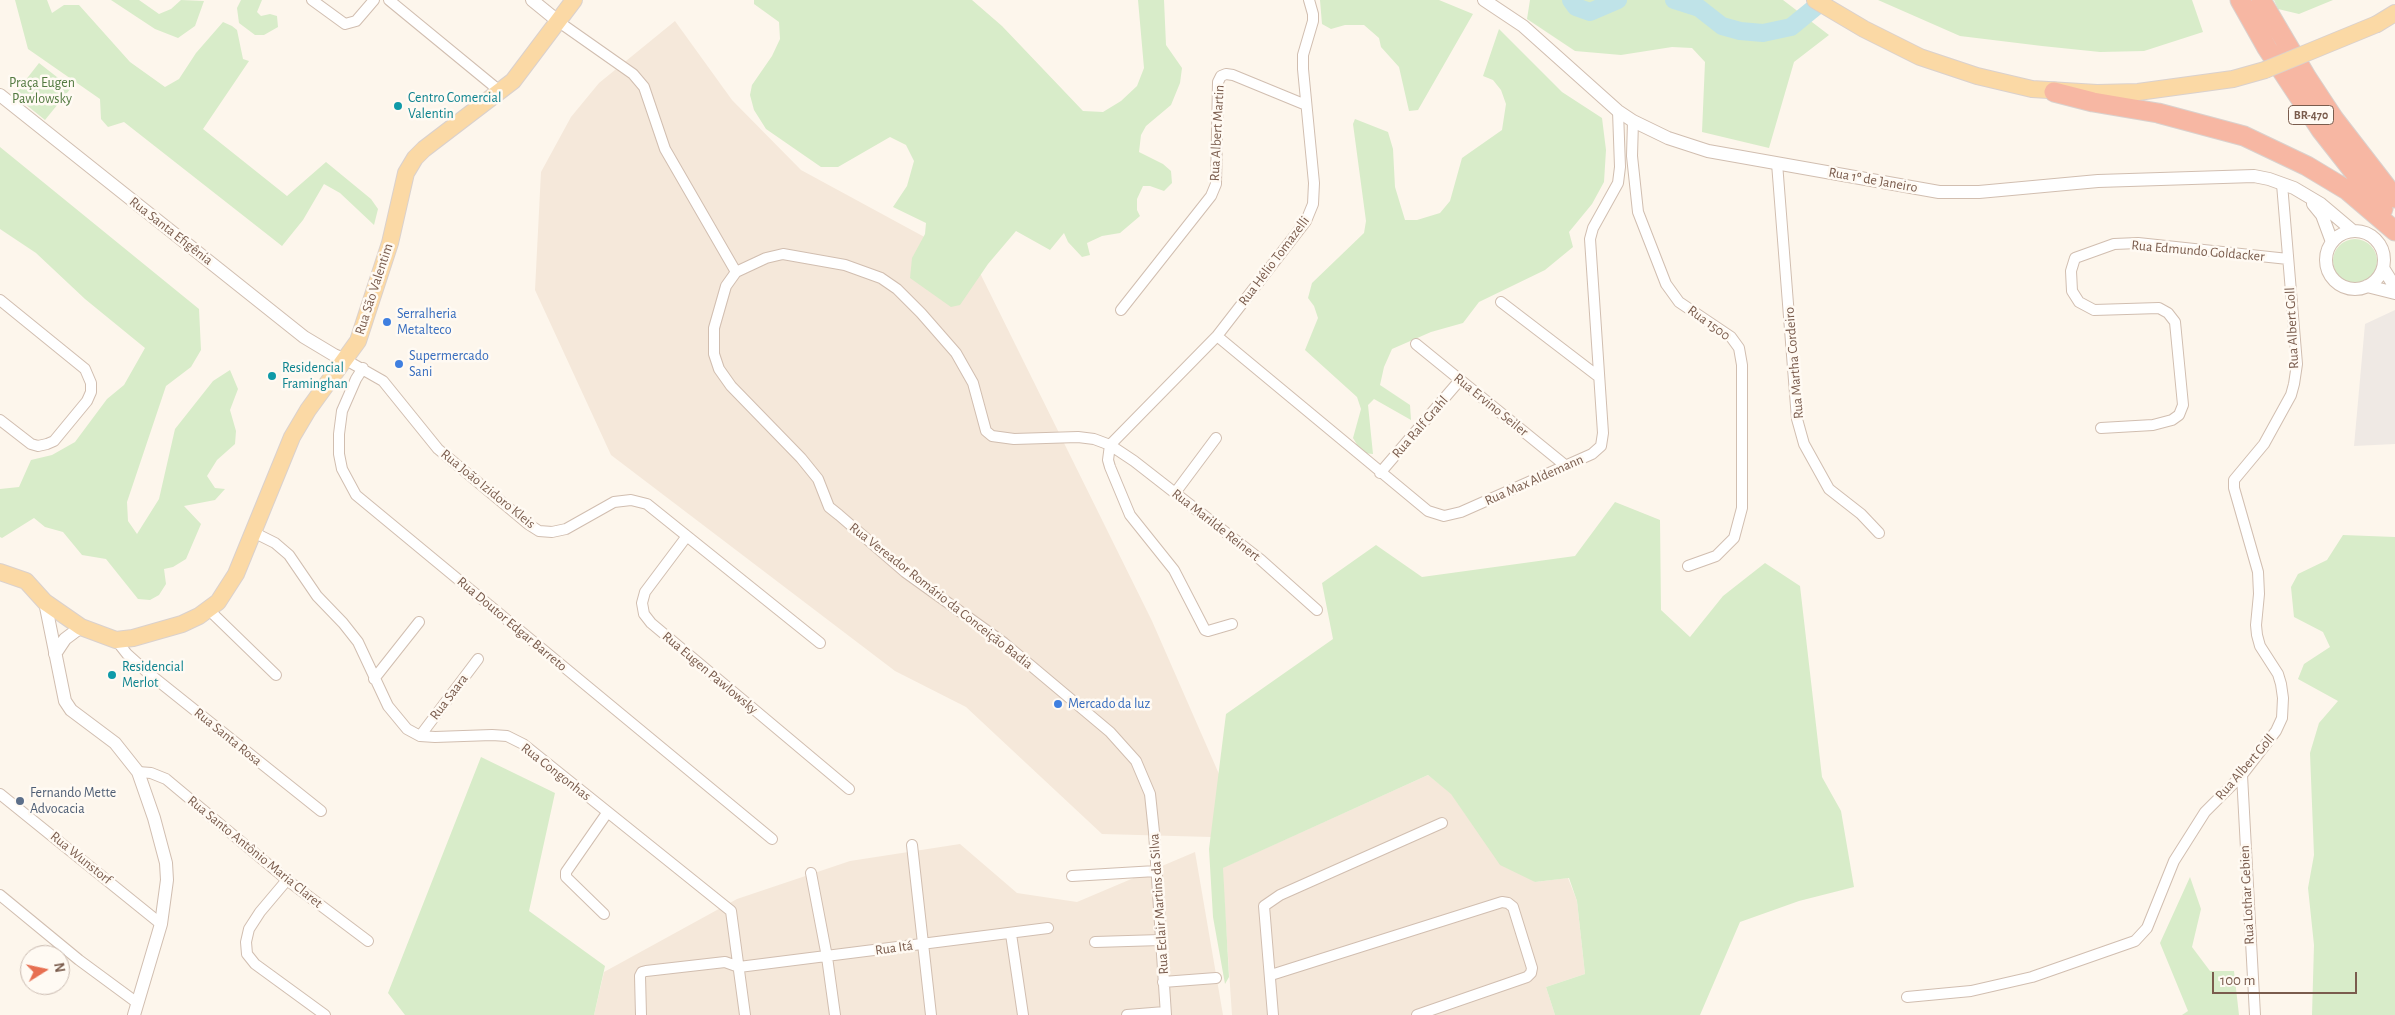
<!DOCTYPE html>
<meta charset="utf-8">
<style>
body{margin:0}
#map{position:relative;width:2395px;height:1015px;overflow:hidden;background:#fdf6ec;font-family:"Alegreya Sans",sans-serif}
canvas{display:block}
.north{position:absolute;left:20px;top:945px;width:50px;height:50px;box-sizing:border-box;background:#fffaf3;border:1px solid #cabbb1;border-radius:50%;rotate:80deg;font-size:14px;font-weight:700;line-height:20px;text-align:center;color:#7a5c4d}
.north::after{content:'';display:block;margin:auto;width:18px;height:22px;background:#e76f51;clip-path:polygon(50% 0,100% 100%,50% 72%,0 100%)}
.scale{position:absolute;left:2212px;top:972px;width:145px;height:22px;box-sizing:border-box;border:2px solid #7a5c4d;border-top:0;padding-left:6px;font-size:15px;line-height:18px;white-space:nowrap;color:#7a5c4d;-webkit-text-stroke:4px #fffaf3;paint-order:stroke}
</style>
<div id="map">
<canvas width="2395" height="1015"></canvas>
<div class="north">N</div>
<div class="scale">100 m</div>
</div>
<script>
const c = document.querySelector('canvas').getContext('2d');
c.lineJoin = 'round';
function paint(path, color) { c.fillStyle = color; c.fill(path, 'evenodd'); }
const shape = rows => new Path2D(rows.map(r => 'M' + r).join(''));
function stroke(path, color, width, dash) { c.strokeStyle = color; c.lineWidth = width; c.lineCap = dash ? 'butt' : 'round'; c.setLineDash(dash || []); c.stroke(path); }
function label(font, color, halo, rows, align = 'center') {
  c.font = font + ' "Alegreya Sans",sans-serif'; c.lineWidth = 5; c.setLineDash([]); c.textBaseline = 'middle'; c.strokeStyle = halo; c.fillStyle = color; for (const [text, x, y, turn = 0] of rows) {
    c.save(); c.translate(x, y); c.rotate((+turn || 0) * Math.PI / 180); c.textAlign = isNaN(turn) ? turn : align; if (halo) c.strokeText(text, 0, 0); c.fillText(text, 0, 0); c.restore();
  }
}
paint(shape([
 [675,21,732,100,801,170,976,265,1152,621,1247,838,1102,834,966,707,895,671,611,455,535,290,541,172,571,117,599,83],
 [1428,775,1451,793,1471,822,1535,882,1568,878,1577,901,1585,974,1546,987,1555,1015,1232,1015,1222,868],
 [960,844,1017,893,1077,902,1195,852,1223,1015,594,1015,604,972,737,899,850,861]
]), '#f5e8da');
paint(shape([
 [2395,310,2395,444,2354,446,2365,324]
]), '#efe9e4');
paint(shape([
 [15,0,47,0,52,13,64,5,79,5,130,62,165,87,179,79,196,53,223,22,232,26,237,30,243,59,249,61,203,129,287,196,326,162,371,199,378,209,374,225,340,193,324,184,303,220,282,246,124,122,108,127,101,119,100,99,28,49],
 [111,0,139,0,159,14,171,9,181,0,204,1,195,26,178,38,155,29],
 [241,0,262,0,257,12,261,16,270,14,277,16,278,27,264,35,255,35,239,23,237,8],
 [754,0,972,0,1002,26,1083,111,1103,112,1121,101,1137,86,1144,68,1138,0,1164,0,1166,45,1182,68,1180,83,1171,105,1146,126,1141,135,1139,152,1163,164,1171,171,1172,183,1164,191,1150,186,1143,186,1137,199,1137,210,1140,216,1120,233,1102,236,1087,243,1090,255,1082,257,1068,242,1064,233,1050,250,1016,231,988,264,960,305,951,307,910,278,912,258,925,234,926,223,893,207,907,186,914,161,906,145,890,137,838,167,821,167,766,129,754,110,750,95,752,85,772,56,780,39,779,22,754,4],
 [1320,0,1439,0,1473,14,1418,110,1409,111,1399,67,1381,47,1379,38,1364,25,1345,25,1331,29,1322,24],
 [1530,0,1783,0,1829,35,1794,62,1769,148,1702,132,1705,62,1692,48,1672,47,1621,55,1575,51,1527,19],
 [1878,0,2192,0,2203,32,2144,51,2100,52,2042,46,1960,36],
 [2274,0,2333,0,2299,14,2278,9],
 [1499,29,1562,92,1602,118,1606,150,1604,182,1592,204,1569,232,1573,247,1545,270,1479,302,1463,323,1431,332,1392,349,1384,367,1380,385,1410,405,1411,420,1374,399,1368,405,1373,454,1362,453,1353,438,1361,409,1357,397,1305,350,1318,318,1314,306,1308,298,1312,283,1364,233,1366,221,1353,124,1355,119,1388,132,1393,149,1395,187,1405,220,1417,220,1440,213,1450,201,1462,158,1502,130,1506,104,1501,90,1493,80,1483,76],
 [39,63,71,88,45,120,14,95],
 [0,147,199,309,201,350,191,367,166,386,127,502,128,521,137,534,159,499,175,429,213,381,230,370,238,389,230,410,236,431,235,444,217,460,207,476,215,488,225,489,215,500,184,506,201,524,186,559,173,567,164,569,166,584,159,595,150,600,138,599,106,559,82,555,63,532,45,527,34,518,2,538,0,537,0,489,19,487,31,460,52,455,75,442,107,399,124,385,145,348,85,299,36,253,0,229],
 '2333 261a22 22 0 1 1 44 0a22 22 0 1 1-44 0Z',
 [1615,502,1660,520,1661,610,1690,637,1723,596,1765,563,1800,586,1822,777,1841,811,1854,887,1799,901,1740,922,1700,1015,1555,1015,1546,987,1585,974,1577,901,1569,878,1535,882,1500,865,1451,794,1428,775,1223,868,1229,977,1225,984,1213,917,1209,849,1226,714,1333,639,1322,583,1376,545,1422,577,1575,556],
 [2343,535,2395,537,2395,1015,2312,1015,2314,945,2308,888,2314,855,2310,753,2319,723,2338,701,2298,679,2304,664,2330,647,2323,632,2294,617,2291,587,2298,574,2327,560],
 [481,757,555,793,529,911,605,966,594,1015,405,1015,388,993],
 [2190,877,2201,909,2192,947,2210,971,2234,971,2239,1015,2182,1015,2188,1011,2160,943]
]), '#d8ecc9');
stroke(shape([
 [1571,0,1576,7,1590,12,1618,0],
 [1674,0,1699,8,1722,26,1740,31,1763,33,1791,27,1824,0]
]), '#bfe3e8', 18);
const minor = shape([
 [312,0,345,24,356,21,374,0],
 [389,0,501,92],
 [559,22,633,74,644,87,665,149,736,272,726,286,714,328,714,354,719,369,731,386,801,458,818,479,829,507,839,515,905,572,1004,643,1110,732,1136,761,1150,794,1154,832,1166,1015],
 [1633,121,1632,156,1638,212,1666,284,1679,302,1731,337,1739,348,1742,365,1742,508,1734,538,1716,556,1688,566],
 [1777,163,1797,419,1804,444,1829,489,1861,514,1879,533],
 [736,272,766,258,783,254,845,265,881,278,897,289,921,313,956,353,973,383,986,431,992,436,1014,439,1078,437,1094,439,1110,445,1134,461,1261,560,1317,610],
 [0,300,85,369,91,383,91,392,87,401,54,441,47,444,38,446,31,444,0,420],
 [1501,302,1599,377],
 [1121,310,1211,196,1216,184,1218,82,1221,76,1226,74,1233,75,1306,105],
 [1217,336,1428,511,1444,516,1461,512,1592,454,1601,446,1603,433,1590,239,1593,228,1618,183,1620,167,1618,111],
 [1416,344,1566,466],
 [346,360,383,381,438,449,528,524,539,531,552,532,566,529,614,502,631,500,647,504,820,643],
 [363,368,356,379,342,411,339,434,339,454,342,469,356,495,772,839],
 [2101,428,2153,425,2172,420,2179,415,2183,405,2175,322,2168,313,2159,308,2094,310,2079,302,2072,291,2071,271,2075,258,2114,244,2138,243,2288,259],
 [1110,445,1217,336,1306,221,1313,204,1314,183,1303,69,1303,55,1313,21,1313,14,1309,0],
 [1110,445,1108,460,1110,467,1130,515,1174,570,1205,630,1208,631,1232,624],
 [1380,473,1460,380],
 [1175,493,1216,438],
 [253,532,275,543,289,555,317,596,343,623,358,642,388,706,407,729,420,736,435,737,492,735,507,736,523,744,731,911,745,1015],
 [687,536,645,592,642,603,644,614,651,623,849,789],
 [209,610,276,675],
 [116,640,127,654,147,672,321,811],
 [374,679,419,622],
 [420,736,478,659],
 [138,772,151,773,166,779,287,880,368,941],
 [2242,775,2255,1015],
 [0,794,161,924],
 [912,845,931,1015],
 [811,873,827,957,835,1015],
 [1072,876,1156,871],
 [287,880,260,912,249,929,246,942,247,954,255,964,325,1015],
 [0,895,79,960,136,1002],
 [604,914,566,877,566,872,607,813],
 [1011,934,1023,1015],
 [1095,942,1161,940],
 [1271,975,1502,902,1508,903,1513,907,1532,968,1531,973,1527,977,1417,1015],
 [1163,982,1216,978],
 [1907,997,1971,991,2032,977,2135,941,2147,928,2174,861,2205,812,2242,775,2276,731,2282,718,2283,698,2281,684,2278,674,2260,646,2257,635,2256,625,2259,594,2258,572,2234,488,2234,480,2264,444,2291,395,2294,384,2297,364,2282,184],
 [641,1015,640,976,642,972,646,971,725,962,739,967,1048,928],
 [1127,1015,1165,1012],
 [1273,1015,1264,906,1280,895,1442,823]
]);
const tertiary = shape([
 [532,0,559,22],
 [1484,0,1523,26,1618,111,1633,121,1668,138,1708,151,1939,192,1979,192,2098,181,2254,176,2269,179,2294,188,2321,204,2353,231],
 [0,95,304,337,334,355,346,360],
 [2313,204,2322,215,2332,242],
 '2326 260a29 29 0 1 1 58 0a29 29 0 1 1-58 0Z',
 [2383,268,2395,287],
 [2367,286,2395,293],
 [45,602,65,701,71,710,115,743,138,772,154,818,166,863,167,880,161,924,134,1015],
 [55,654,65,639,81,627]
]);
const primary = shape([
 [1815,0,1864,29,1920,57,1977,76,2032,89,2097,93,2138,92,2233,79,2265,70],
 [2377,24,2395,13],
 [0,572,26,581,45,602,81,627,116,640,133,638,182,624,199,616,218,602,236,574,292,437,308,410,358,341,390,243,406,173,415,158,424,149,513,81,574,0]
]);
const motorway = shape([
 [2240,0,2267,48,2321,130,2383,209],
 [2261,0,2307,78,2334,119,2395,198],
 [2054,92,2093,102,2158,113,2244,136,2307,166,2347,190,2395,231]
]);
stroke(minor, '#d1beb0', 12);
stroke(tertiary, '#d1beb0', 14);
stroke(primary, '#dad1cd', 18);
stroke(motorway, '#dad1cd', 21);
stroke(minor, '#fff', 10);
stroke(tertiary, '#fff', 12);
stroke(primary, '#fbd9a5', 16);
stroke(motorway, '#f7b7a3', 19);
const primaryBridge = shape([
 [2265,70,2377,24]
]);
stroke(primaryBridge, '#dad1cd', 18, []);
stroke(primaryBridge, '#fbd9a5', 16);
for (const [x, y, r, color] of [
 [398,106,5,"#0f9aa8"],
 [387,322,5,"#3f7fe0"],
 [399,364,5,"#3f7fe0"],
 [272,376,5,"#0f9aa8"],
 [112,675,5,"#0f9aa8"],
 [1058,704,5,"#3f7fe0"],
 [20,801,5,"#5c6f8a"]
]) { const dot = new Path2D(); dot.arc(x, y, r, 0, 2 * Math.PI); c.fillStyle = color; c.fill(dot); stroke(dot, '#fffaf3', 2); }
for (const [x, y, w] of [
 [2311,115,45]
]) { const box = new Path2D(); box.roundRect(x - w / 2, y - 9.5, w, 19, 4); c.fillStyle = '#fffaf3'; c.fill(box); stroke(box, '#7a5c4d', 1); }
label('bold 12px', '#7a5c4d', null, [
 ["BR-470",2311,115]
]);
label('14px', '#537a41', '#fffaf3', [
 ["Praça Eugen",42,83],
 ["Pawlowsky",42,99]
]);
label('14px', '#0d838f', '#fffaf3', [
 ["Centro Comercial",408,98],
 ["Valentin",408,114],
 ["Residencial",282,368],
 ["Framinghan",282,384],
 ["Residencial",122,667],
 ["Merlot",122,683]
], 'left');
label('14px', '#7a5c4d', '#fffaf3', [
 ["Rua Albert Martin",1217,133,-87],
 ["Rua 1º de Janeiro",1873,180,10],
 ["Rua Santa Efigênia",171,231,38],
 ["Rua Edmundo Goldacker",2198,251,5],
 ["Rua Hélio Tomazelli",1274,261,-53],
 ["Rua São Valentim",374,289,-72],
 ["Rua 1500",1709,323,36],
 ["Rua Albert Goll",2292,328,-93],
 ["Rua Martha Cordeiro",1794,363,-95],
 ["Rua Ervino Seiler",1491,405,39],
 ["Rua Ralf Grahl",1420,427,-49],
 ["Rua Max Aldemann",1534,480,-24],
 ["Rua João Izidoro Kleis",488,489,39],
 ["Rua Marilde Reinert",1216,525,38],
 ["Rua Vereador Romário da Conceição Badia",941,596,38],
 ["Rua Doutor Edgar Barreto",512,624,40],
 ["Rua Eugen Pawlowsky",710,673,40],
 ["Rua Saara",449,697,-53],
 ["Rua Santa Rosa",228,737,39],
 ["Rua Albert Goll",2245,767,-49],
 ["Rua Congonhas",556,772,38],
 ["Rua Santo Antônio Maria Claret",255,852,39],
 ["Rua Wunstorf",81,858,39],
 ["Rua Lothar Gebien",2247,895,-93],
 ["Rua Eclair Martins da Silva",1159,904,-94],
 ["Rua Itá",894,948,-8]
]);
label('14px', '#366cbe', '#fffaf3', [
 ["Serralheria",397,314],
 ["Metalteco",397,330],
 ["Supermercado",409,356],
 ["Sani",409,372],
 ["Mercado da luz",1068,704]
], 'left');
label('14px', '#4e5e75', '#fffaf3', [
 ["Fernando Mette",30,793],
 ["Advocacia",30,809]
], 'left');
</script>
